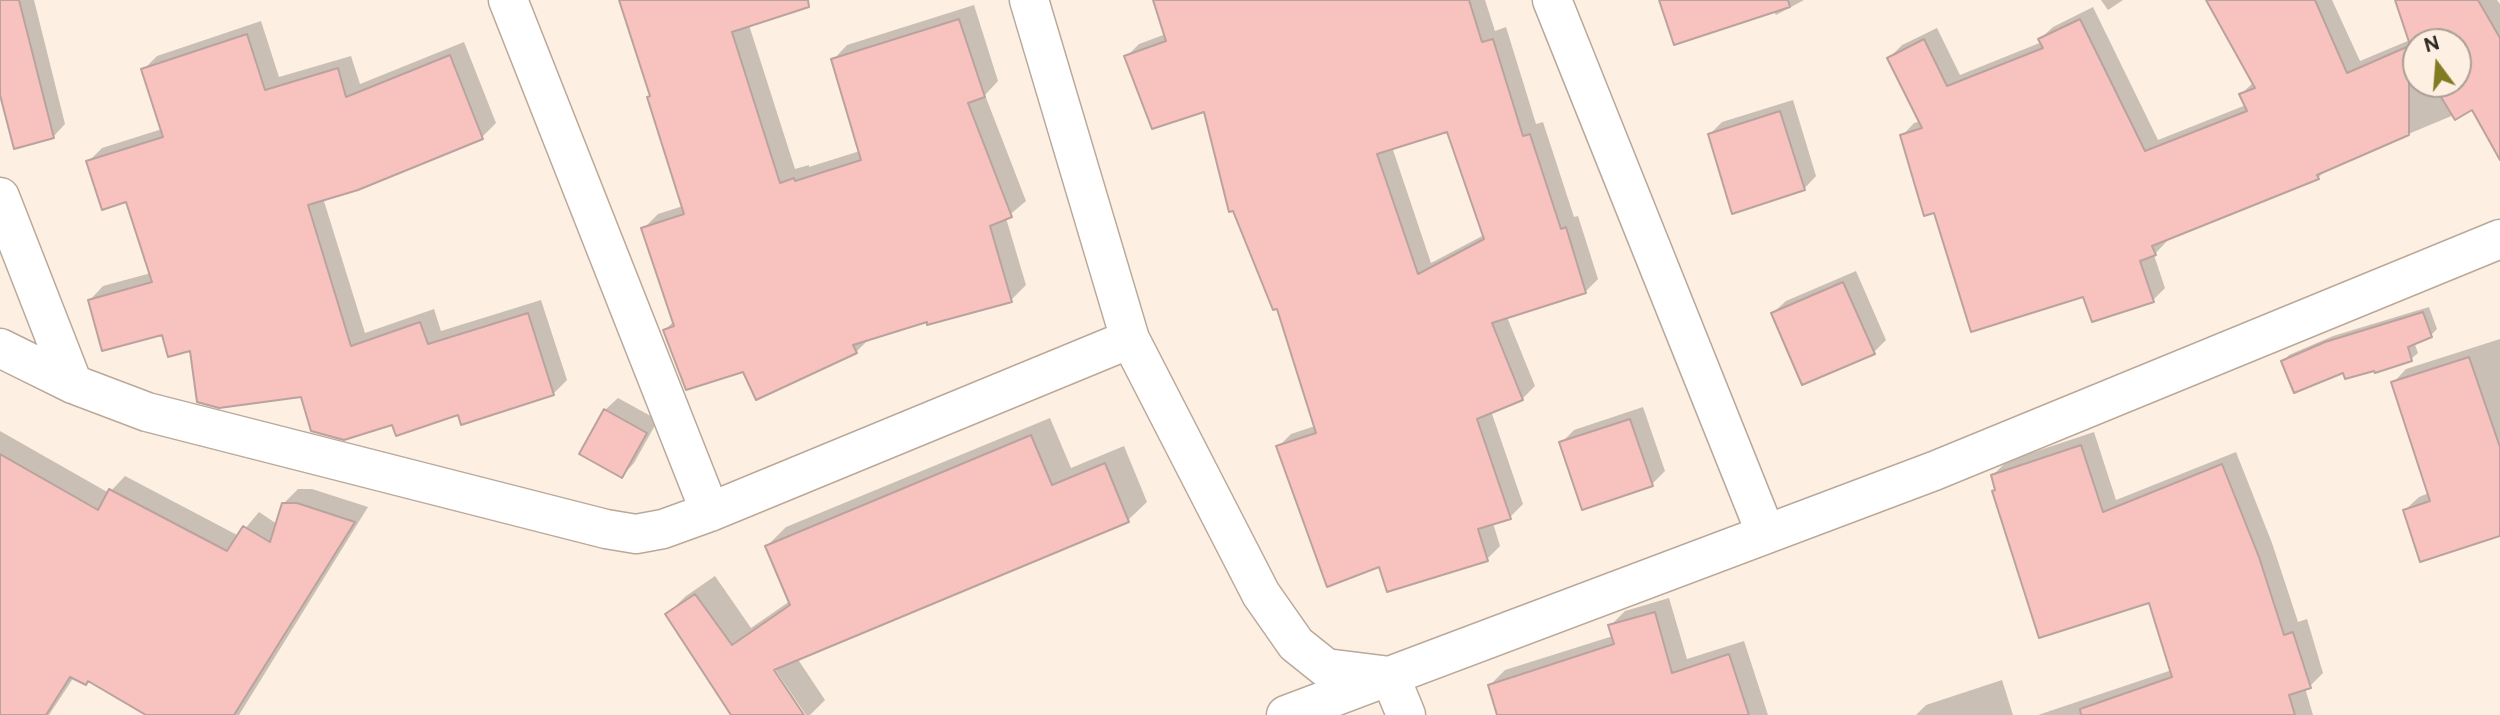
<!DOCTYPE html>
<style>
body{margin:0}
#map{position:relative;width:2500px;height:715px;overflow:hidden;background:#fdefe2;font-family:Figtree,sans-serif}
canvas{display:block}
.north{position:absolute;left:2402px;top:28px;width:70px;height:70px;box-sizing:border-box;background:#fdefe2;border:2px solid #aa9f95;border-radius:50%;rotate:344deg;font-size:19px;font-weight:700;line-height:28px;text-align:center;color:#2d2721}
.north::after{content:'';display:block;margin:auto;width:24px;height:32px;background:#817c23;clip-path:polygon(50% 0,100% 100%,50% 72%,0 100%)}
</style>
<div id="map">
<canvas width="2500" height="715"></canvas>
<div class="north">N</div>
</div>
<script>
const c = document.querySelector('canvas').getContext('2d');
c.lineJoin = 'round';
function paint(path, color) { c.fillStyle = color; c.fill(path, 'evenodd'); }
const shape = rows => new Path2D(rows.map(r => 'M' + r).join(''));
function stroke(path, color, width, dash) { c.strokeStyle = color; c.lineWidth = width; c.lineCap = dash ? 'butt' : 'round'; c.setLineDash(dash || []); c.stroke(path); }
paint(shape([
 [17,0,34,0,65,124,53,137,0,88,0,4],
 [621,0,806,0,749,25,795,169,809,165,809,167,860,151,833,60,847,45,974,5,998,81,985,95,1026,201,1006,218,1026,285,1011,300,928,320,870,338,856,352,744,369,665,330,674,321,643,229,658,214,683,206,652,95],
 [1155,0,1485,0,1495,31,1506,27,1536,124,1543,122,1574,217,1578,216,1598,279,1585,292,1507,317,1535,386,1522,399,1491,411,1523,504,1510,517,1493,523,1500,546,1487,559,1380,564,1278,447,1291,434,1315,426,1278,306,1206,110,1126,57,1139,44,1166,34],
 [1448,130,1484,235,1431,263,1392,147],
 [1660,0,1804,0,1776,15,1773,10],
 [2101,0,2123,0,2108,10],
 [2208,0,2332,0,2360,61,2410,40,2397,0,2453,0,2457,13,2480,0,2497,0,2500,4,2500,136,2473,107,2327,168,2318,178,2166,238,2167,241,2154,255,2165,288,2153,300,2084,295,1935,211,1902,136,1914,123,1921,121,1889,58,1902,45,1937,28,1960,75,2042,42,2040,39,2053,27,2093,7,2158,140,2246,105,2241,94,2254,82],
 [2416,42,2458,42,2458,84,2416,84],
 [261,21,279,77,351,56,360,84,464,42,496,123,482,137,323,198,365,333,434,309,441,331,541,300,567,380,553,394,459,413,393,423,302,395,191,349,164,333,90,300,103,286,151,273,128,199,88,162,102,148,162,129,143,70,157,56],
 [1793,100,1816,176,1804,189,1710,134,1722,122],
 [1856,271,1886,340,1874,352,1773,313,1786,301],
 [2429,307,2437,329,2431,335,2414,342,2418,353,2411,359,2344,371,2283,361,2289,355,2333,336],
 [2500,339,2500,534,2405,510,2419,497,2429,493,2393,383,2406,369],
 [618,398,658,420,634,463,622,476,605,410],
 [1643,407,1665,471,1652,484,1561,443,1574,430],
 [1050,418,1071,468,1124,446,1147,502,1128,520,797,658,825,700,810,715,806,715,770,662,767,664,802,715,734,715,667,614,686,596,715,576,751,628,790,601,767,546,786,527],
 [0,431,109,493,125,476,239,536,259,512,277,524,283,504,298,489,312,489,368,507,239,715,149,715,88,680,74,677,49,715,0,715],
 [2094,432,2116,500,2236,452,2272,543,2298,622,2307,619,2323,673,2310,686,2305,688,2313,715,2038,715,2172,670,2150,601,1997,489,1993,475,2007,461],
 [1669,598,1687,659,1744,641,1768,715,1499,715,1490,685,1505,670,1613,636,1610,626,1625,611],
 [2002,680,2013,715,1916,715,1926,705]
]), '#0003');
const building = shape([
 [0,0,19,0,54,138,14,149,0,95,0,0],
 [619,0,808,0,809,7,732,32,780,183,794,178,795,181,861,160,831,59,959,19,985,97,968,103,1012,217,990,226,1012,302,927,325,927,322,853,345,857,353,756,400,743,372,686,390,663,330,674,326,641,228,684,214,647,97,650,96,619,0],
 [1153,0,1469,0,1482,42,1493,39,1523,136,1530,134,1561,229,1566,227,1586,293,1492,323,1523,400,1477,419,1511,519,1478,529,1488,561,1387,592,1379,567,1327,587,1276,446,1316,433,1277,309,1273,310,1233,211,1229,212,1204,112,1152,129,1124,56,1166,41,1153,0],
 [1447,132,1484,239,1418,274,1377,154,1447,132],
 [1659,0,1788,0,1790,7,1674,45,1659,0],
 [2206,0,2315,0,2347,73,2409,46,2409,135,2317,175,2319,179,2152,246,2156,255,2140,261,2154,302,2092,322,2083,297,1971,332,1934,213,1924,216,1900,135,1922,128,1887,58,1924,39,1947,86,2043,48,2038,39,2080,19,2145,151,2247,111,2239,94,2255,88,2206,0],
 [2395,0,2478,0,2500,38,2500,160,2472,110,2455,120,2433,84,2458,84,2458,42,2416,42,2416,55,2409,42,2395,0],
 [247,34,265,90,338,68,346,97,450,55,483,139,358,190,308,205,351,346,420,322,428,344,528,313,554,395,461,425,458,415,396,436,392,425,344,440,311,431,301,397,219,408,197,402,190,351,168,357,162,335,102,351,88,300,152,282,126,202,102,210,86,161,163,137,141,69,247,34],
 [1780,111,1805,190,1732,214,1708,134,1780,111],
 [1843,282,1875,354,1802,385,1771,313,1843,282],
 [2423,312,2432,337,2408,347,2412,361,2375,373,2374,371,2345,379,2343,373,2294,393,2281,361,2325,342,2423,312],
 [2469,357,2500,447,2500,536,2420,562,2403,510,2430,501,2391,382,2469,357],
 [604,409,647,433,622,478,579,454,604,409],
 [1630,419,1653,486,1582,510,1559,442,1630,419],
 [1031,435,1052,485,1105,463,1129,522,774,670,804,715,731,715,665,614,695,594,732,645,790,605,765,546,1031,435],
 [2081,445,2103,512,2222,464,2259,557,2284,635,2293,632,2311,688,2289,695,2295,715,2081,715,2080,709,2172,677,2149,603,2039,638,1992,491,1995,490,1991,475,2081,445],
 [0,454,98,510,109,489,227,551,243,526,270,542,282,503,297,503,355,522,234,715,146,715,88,681,86,685,70,677,46,715,0,715,0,454],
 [1655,612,1672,673,1729,654,1749,715,1497,715,1488,685,1614,644,1608,625,1655,612]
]);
paint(building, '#f8c2be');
stroke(building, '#baa29f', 2);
const street = shape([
 [508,0,710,512],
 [1029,0,1130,339,1261,594,1296,644,1326,668,1390,676,1406,715],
 [1552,0,1766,534],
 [0,197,73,384],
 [0,348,73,384,147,412,606,529,636,534,663,529,710,512,1130,339],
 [1286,715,1934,471,2500,239]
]);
stroke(street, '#baa99a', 41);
stroke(street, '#fff', 38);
</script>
